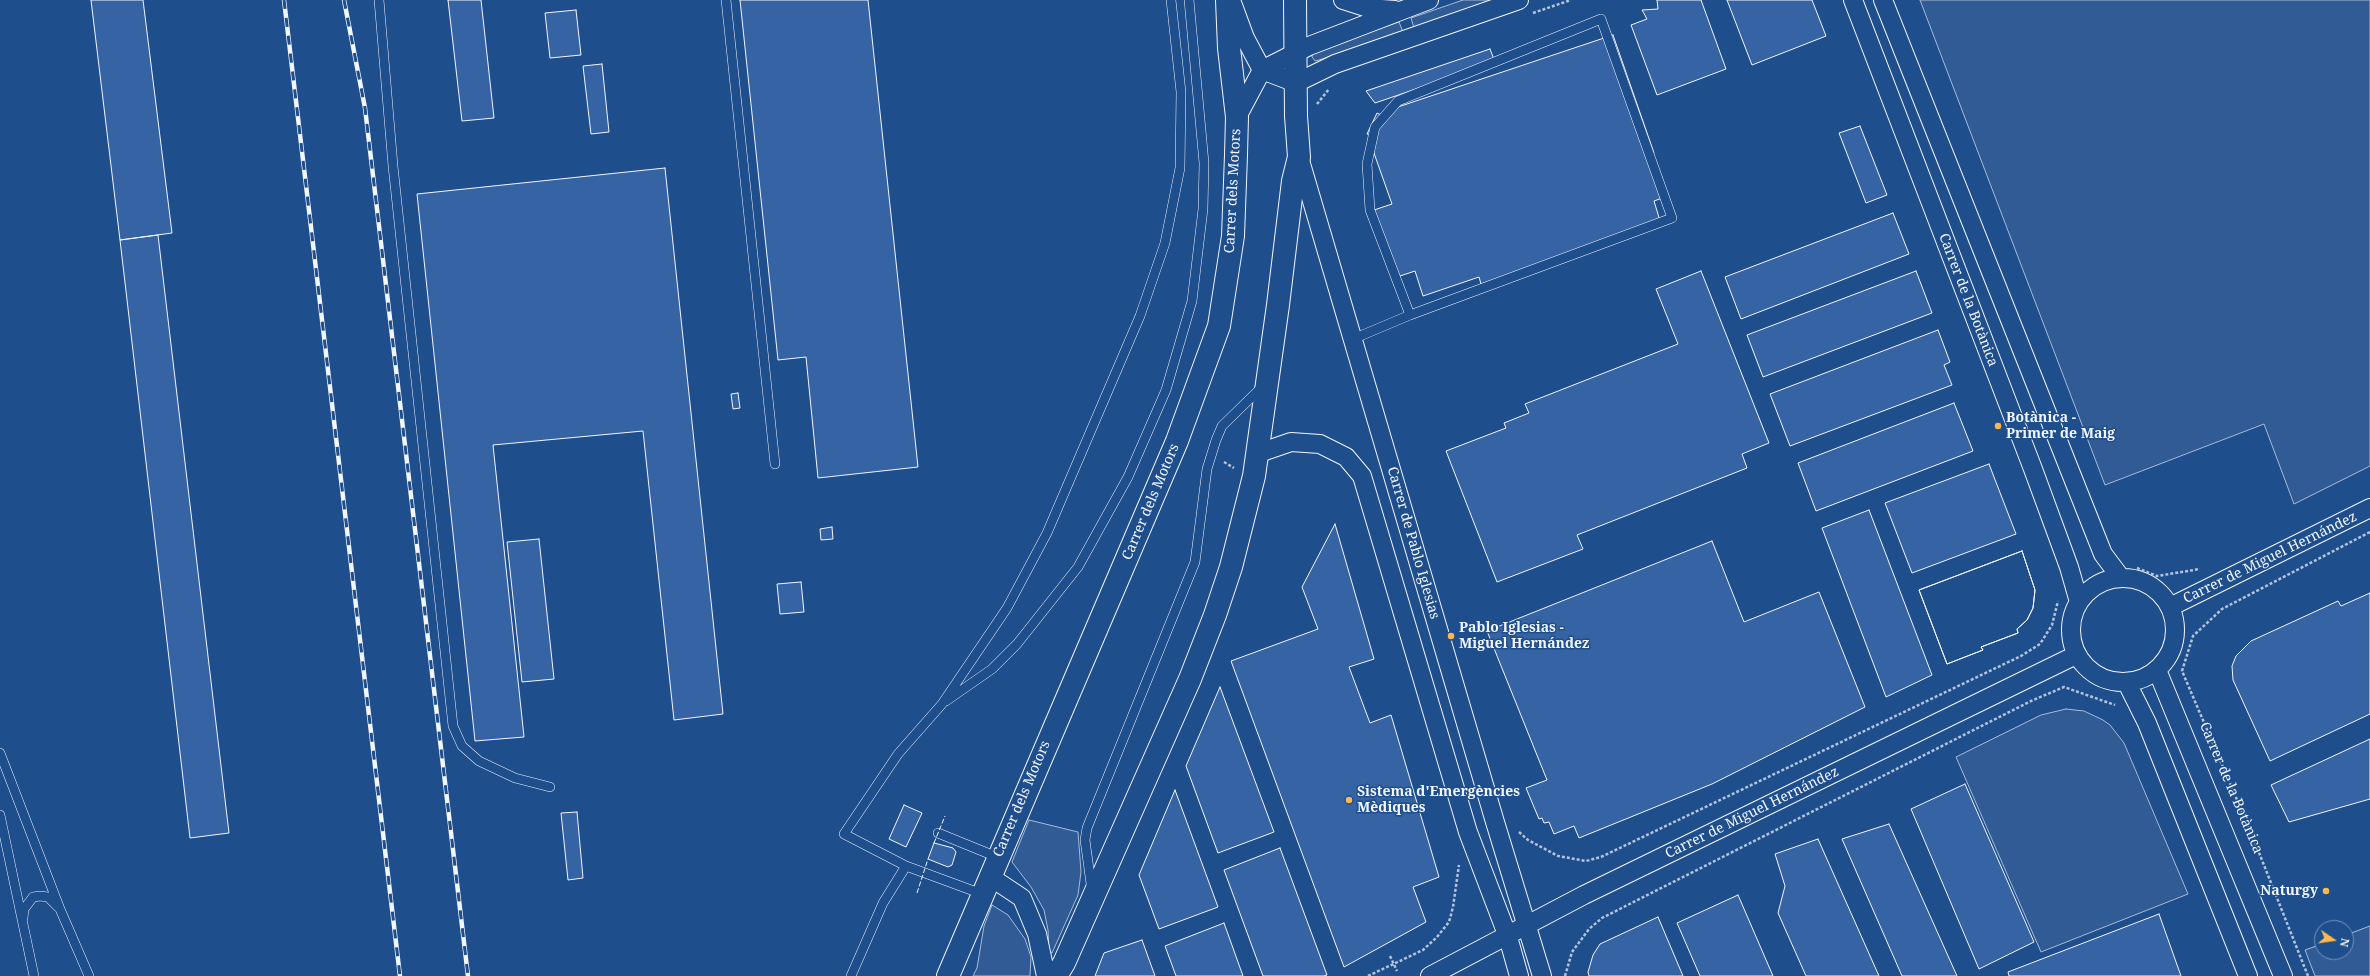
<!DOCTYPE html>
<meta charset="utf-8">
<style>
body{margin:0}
#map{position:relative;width:2370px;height:976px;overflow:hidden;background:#1f4e8c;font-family:"Noto Serif",serif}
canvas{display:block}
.north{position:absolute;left:2314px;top:920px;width:40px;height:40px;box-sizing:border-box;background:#1f4e8c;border:1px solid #7391ba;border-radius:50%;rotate:103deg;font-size:11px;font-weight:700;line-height:16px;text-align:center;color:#f2f6ff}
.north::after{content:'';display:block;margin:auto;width:14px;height:18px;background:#ffb74d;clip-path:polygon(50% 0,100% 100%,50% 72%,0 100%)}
</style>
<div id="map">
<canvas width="2370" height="976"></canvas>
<div class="north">N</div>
</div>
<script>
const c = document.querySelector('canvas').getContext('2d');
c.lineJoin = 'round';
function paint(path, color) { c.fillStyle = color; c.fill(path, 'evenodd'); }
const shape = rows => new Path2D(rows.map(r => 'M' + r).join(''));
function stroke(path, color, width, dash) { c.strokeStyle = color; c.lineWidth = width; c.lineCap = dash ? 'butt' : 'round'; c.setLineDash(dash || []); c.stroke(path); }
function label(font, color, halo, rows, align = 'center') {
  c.font = font + ' "Noto Serif",serif'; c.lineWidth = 3; c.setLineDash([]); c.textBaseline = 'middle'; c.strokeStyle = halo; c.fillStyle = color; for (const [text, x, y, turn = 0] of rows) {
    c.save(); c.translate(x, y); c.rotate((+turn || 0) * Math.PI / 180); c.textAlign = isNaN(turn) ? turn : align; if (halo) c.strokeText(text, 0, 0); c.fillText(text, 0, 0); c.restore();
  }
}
const built = shape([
 [1463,0,1496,0,1414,28,1411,18,1463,0],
 [1920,0,2370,0,2370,466,2294,504,2264,424,2105,485,1920,0],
 [1399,22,1403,32,1319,60,1315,61,1312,57,1312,53,1316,51,1399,22],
 [2066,709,2084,711,2103,720,2110,725,2124,743,2188,894,2041,952,1956,757,2041,715,2066,709],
 [1029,820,1078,832,1081,872,1078,895,1052,953,1049,952,1048,930,1044,910,1031,887,1012,862,1029,820],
 [992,905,1008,915,1025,939,1031,957,1030,976,973,976,977,968,984,926,992,905],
 [2370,926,2370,976,2315,976,2305,950,2322,944,2322,952,2346,952,2346,935,2370,926]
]);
paint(built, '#305b95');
stroke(built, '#a8bbd7', 1);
const building = shape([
 [91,0,143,0,172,233,120,240,91,0],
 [448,0,481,0,494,118,462,121,448,0],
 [740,0,868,0,918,467,818,478,806,357,778,360,740,0],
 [1657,0,1701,0,1726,69,1657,95,1631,25,1647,19,1642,10,1658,9,1657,0],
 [1727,0,1812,0,1826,36,1752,65,1727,0],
 [576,10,581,55,550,58,545,13,576,10],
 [1613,35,1654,153,1650,154,1665,197,1654,201,1661,224,1481,284,1479,277,1423,296,1415,271,1397,277,1374,210,1392,204,1369,139,1371,136,1367,134,1377,113,1381,115,1383,112,1613,35],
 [1490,49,1495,62,1375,103,1366,91,1490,49],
 [602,64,609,132,591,134,583,66,602,64],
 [1860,126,1887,195,1866,203,1839,133,1860,126],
 [665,168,723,714,674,720,643,431,493,445,524,737,475,741,417,194,665,168],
 [1893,213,1909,254,1741,319,1725,277,1893,213],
 [158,235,229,833,190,838,120,240,158,235],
 [1701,271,1769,443,1742,454,1747,468,1577,535,1583,549,1497,582,1446,451,1506,428,1504,423,1529,413,1525,404,1678,344,1656,289,1701,271],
 [1916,271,1932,313,1763,377,1747,335,1916,271],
 [1938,330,1950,362,1944,365,1952,385,1790,446,1770,394,1938,330],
 [738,393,740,408,733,409,731,394,738,393],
 [1954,403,1973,451,1816,511,1798,463,1954,403],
 [1989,464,2016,534,1912,573,1885,503,1989,464],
 [1869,510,1932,675,1886,697,1822,528,1869,510],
 [1335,524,1374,659,1349,667,1370,723,1391,715,1439,877,1413,887,1426,922,1344,967,1231,661,1318,629,1302,587,1335,524],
 [832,527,833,539,821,540,820,529,832,527],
 [539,539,554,679,522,682,507,542,539,539],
 [1712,541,1744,622,1819,592,1865,707,1712,784,1579,838,1574,826,1554,834,1549,822,1544,823,1542,818,1539,819,1526,788,1547,780,1487,631,1712,541],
 [2022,551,2035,590,2033,608,2027,620,2017,629,2018,633,1981,647,1983,650,1947,664,1919,590,2022,551],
 [2022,551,2035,590,2033,608,2027,620,2017,629,2018,633,1981,647,1983,650,1947,664,1919,590,2022,551],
 [801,582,804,612,780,614,777,584,801,582],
 [2370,593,2370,714,2270,761,2233,680,2232,666,2236,656,2251,641,2338,601,2341,606,2370,593],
 [1220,687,1274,832,1218,853,1186,766,1220,687],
 [2370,739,2370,799,2289,822,2271,785,2370,739],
 [1965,784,2034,942,1979,969,1911,809,1965,784],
 [1175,790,1218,907,1159,929,1139,875,1175,790],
 [904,805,922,813,906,847,889,839,904,805],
 [577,812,583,878,568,880,561,813,577,812],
 [1889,824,1957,976,1902,976,1842,839,1889,824],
 [1818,839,1879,976,1806,976,1778,913,1785,886,1775,854,1818,839],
 [934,843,953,848,956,852,952,865,948,867,928,859,934,843],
 [1280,848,1327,975,1324,976,1263,976,1224,870,1280,848],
 [1738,895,1773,976,1700,976,1677,923,1738,895],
 [2159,914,2181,976,2009,976,2008,972,2159,914],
 [1658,917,1683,976,1589,976,1588,972,1593,955,1600,944,1658,917],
 [1224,923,1243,976,1176,976,1165,946,1224,923],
 [1142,940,1155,976,1095,976,1104,953,1142,940]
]);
paint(building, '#3563a3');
stroke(building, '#f2f6ff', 1);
const service = shape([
 [379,0,393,166,453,726,462,746,479,761,515,778,550,787],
 [726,0,775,464],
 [1601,19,1672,218,1410,315,1370,210,1367,164,1375,127,1398,101,1601,19],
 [1353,339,1410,315],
 [946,701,992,669,1017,644,1078,567,1128,477,1166,390,1192,301,1203,209,1204,163,1189,0],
 [0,753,60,909,89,976],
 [0,815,34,976],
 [938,833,997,857],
 [906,866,844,834,898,754,942,704,1007,608,1047,533,1140,316,1165,243,1180,168,1181,92,1171,0],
 [1092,891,1085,840,1087,828,1195,562,1207,469,1216,440,1222,426,1263,386],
 [23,918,24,909,33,897,40,896,48,897,58,907],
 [851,976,883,903,906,866,982,894]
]);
const minor = shape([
 [1231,0,1245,38,1262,70,1296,83,1335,64,1519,0],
 [1343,0,1368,8,1395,10],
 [1853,0,2033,469,2069,567,2079,602],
 [1883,0,2103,554,2121,578],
 [1237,117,1262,70,1309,46,1429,0],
 [1299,157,1495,822,1542,976],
 [1259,453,1291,442,1320,444,1346,457,1362,476,1468,832,1508,937,1519,976],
 '2071 630a52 52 0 1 1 104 0a52 52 0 1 1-104 0Z',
 [2170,607,2370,508],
 [2157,670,2283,976],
 [2127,683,2147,723,2248,976],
 [989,876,1022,898,1037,934,1046,976],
 [1430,976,1584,895,2076,655]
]);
const tertiary = shape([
 [948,976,1177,441,1219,326,1233,236,1236,155,1237,117,1229,48,1227,0],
 [1056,976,1064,963,1190,679,1215,615,1231,567,1254,476,1278,305,1293,181,1299,157,1296,116,1295,0]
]);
stroke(service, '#f2f6ff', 10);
stroke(minor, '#f2f6ff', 20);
stroke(tertiary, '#f2f6ff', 24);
stroke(shape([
 [1533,13,1571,0],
 [1317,104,1329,89],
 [1224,462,1234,468],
 [2137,568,2157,576,2200,569],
 [1519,832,1528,840,1558,856,1586,861,1601,857,2021,656,2040,644,2052,625,2058,601],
 [1390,956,1397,971],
 [1368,976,1423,950,1437,937,1449,922,1453,907,1459,865],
 [1565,976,1572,952,1589,929,1602,918,2031,701,2064,687,2115,705],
 [2308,976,2252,835,2182,671,2193,636,2222,609,2370,532]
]), '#b3c4dc', 2.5, [3, 2]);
stroke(service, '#1f4e8c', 9);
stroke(minor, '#1f4e8c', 18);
stroke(tertiary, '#1f4e8c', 22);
const rail = shape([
 [284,0,400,976],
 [344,0,365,108,468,976]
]);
stroke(rail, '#f2f6ff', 4.5);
stroke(rail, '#1f4e8c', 3, [9]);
stroke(shape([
 [934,843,945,816],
 [917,893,928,859]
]), '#f2f6ff', 1, [5, 2]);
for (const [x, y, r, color] of [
 [1998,426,4,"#ffb74d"],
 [1451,636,4,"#ffb74d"],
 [1349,800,4,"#ffb74d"],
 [2326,891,4,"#ffb74d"]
]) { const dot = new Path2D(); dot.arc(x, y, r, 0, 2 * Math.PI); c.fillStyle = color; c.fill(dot); stroke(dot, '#1f4e8c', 1.5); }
label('14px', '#f2f6ff', '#1f4e8c', [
 ["Carrer dels Motors",1233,191,-87],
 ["Carrer de la Botànica",1968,300,69],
 ["Carrer dels Motors",1151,502,-67],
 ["Carrer de Pablo Iglesias",1413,543,74],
 ["Carrer de Miguel Hernández",2270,558,-26],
 ["Carrer de la Botànica",2231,788,67],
 ["Carrer dels Motors",1022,799,-67],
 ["Carrer de Miguel Hernández",1752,813,-26]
]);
label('bold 14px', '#f2f6ff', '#1f4e8c', [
 ["Botànica -",2006,418],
 ["Primer de Maig",2006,434],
 ["Pablo Iglesias -",1459,628],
 ["Miguel Hernández",1459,644],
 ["Sistema d'Emergències",1357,792],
 ["Mèdiques",1357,808],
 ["Naturgy",2318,891,"right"]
], 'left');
</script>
